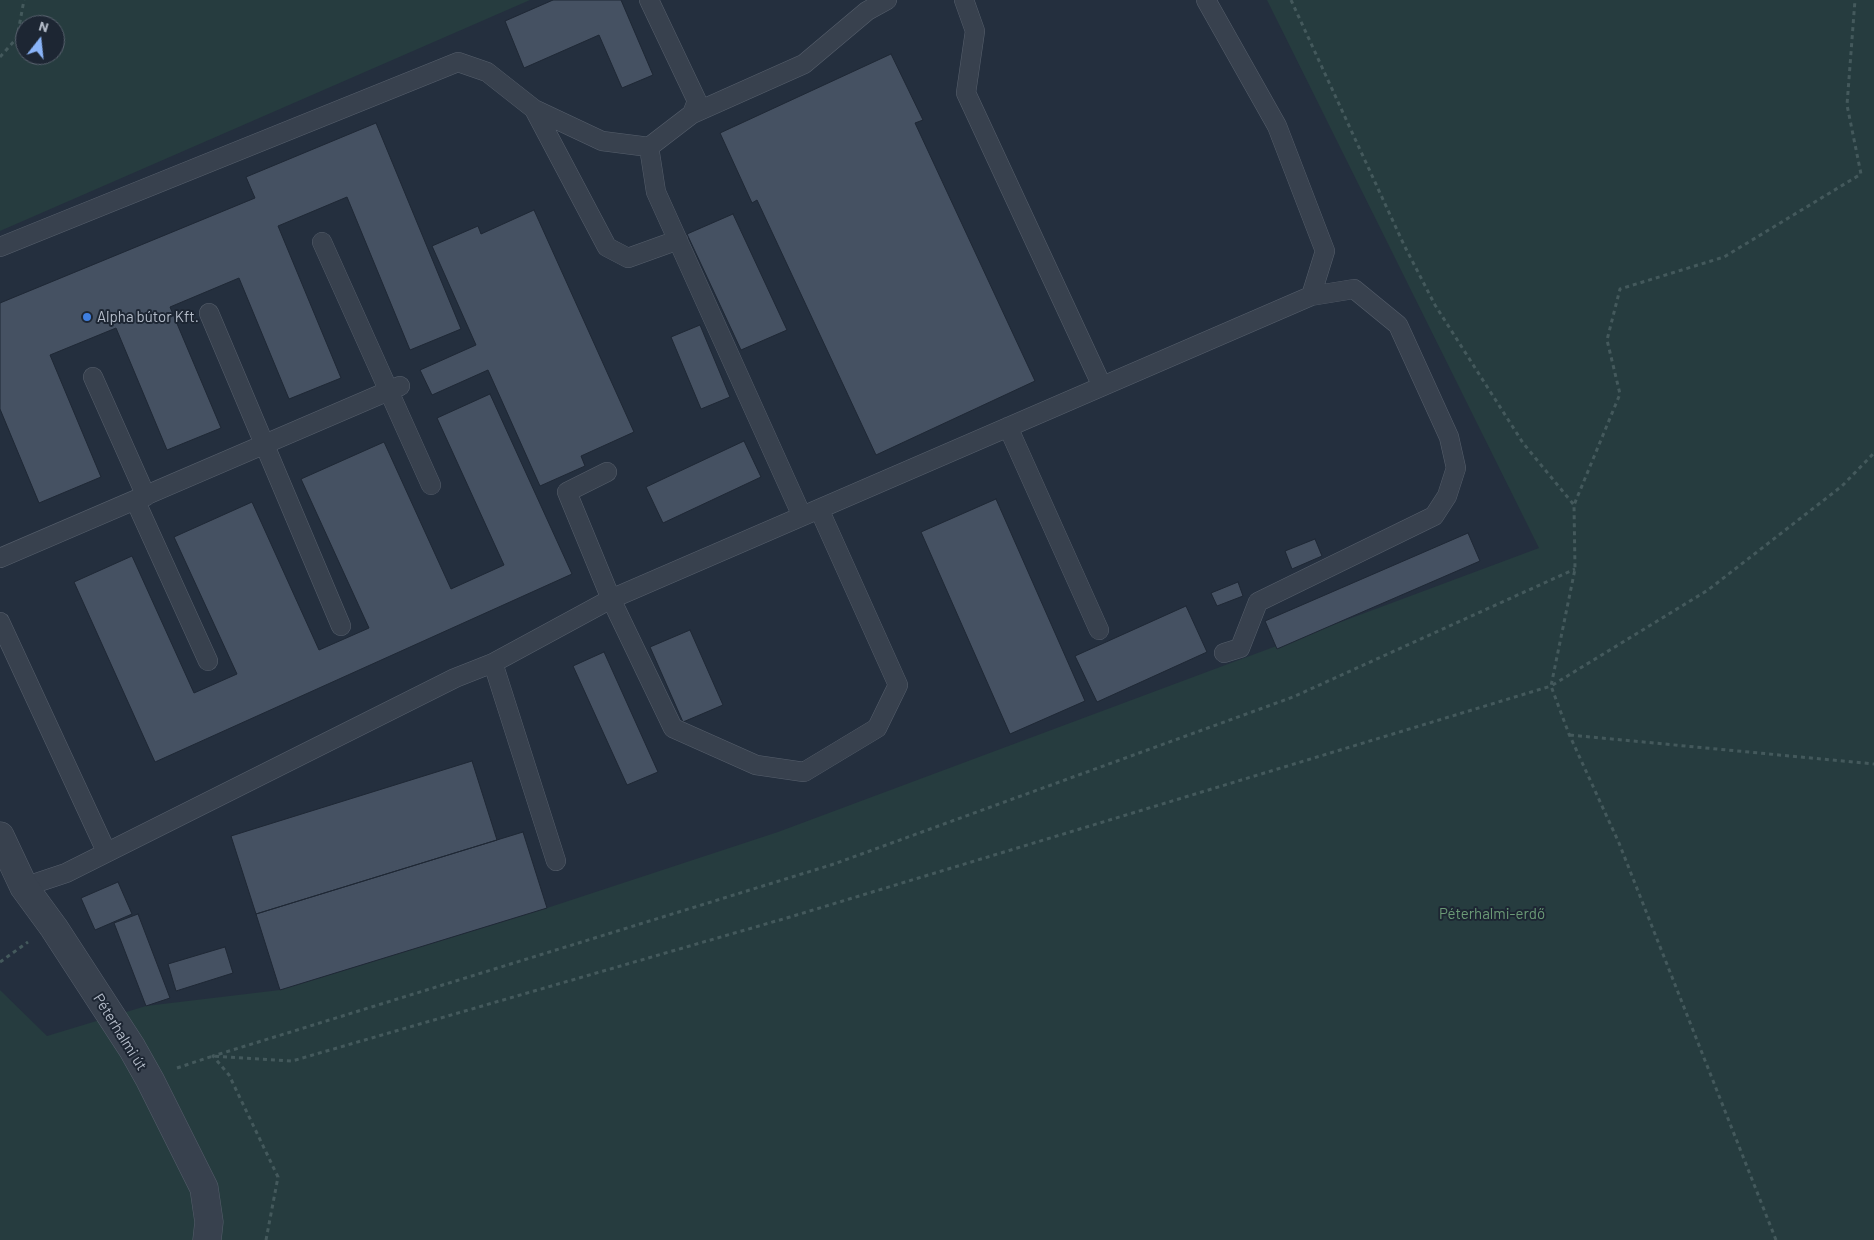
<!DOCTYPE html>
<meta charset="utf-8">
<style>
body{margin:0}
#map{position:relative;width:1874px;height:1240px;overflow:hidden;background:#242f3e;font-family:Barlow,sans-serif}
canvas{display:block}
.north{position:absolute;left:15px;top:15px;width:50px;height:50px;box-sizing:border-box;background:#1d2633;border:1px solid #59626f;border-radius:50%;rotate:16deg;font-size:14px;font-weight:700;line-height:20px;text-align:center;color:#b4bcc9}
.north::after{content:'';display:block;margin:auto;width:18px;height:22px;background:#8ab4f8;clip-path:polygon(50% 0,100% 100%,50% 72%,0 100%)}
</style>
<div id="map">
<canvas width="1874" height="1240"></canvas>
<div class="north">N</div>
</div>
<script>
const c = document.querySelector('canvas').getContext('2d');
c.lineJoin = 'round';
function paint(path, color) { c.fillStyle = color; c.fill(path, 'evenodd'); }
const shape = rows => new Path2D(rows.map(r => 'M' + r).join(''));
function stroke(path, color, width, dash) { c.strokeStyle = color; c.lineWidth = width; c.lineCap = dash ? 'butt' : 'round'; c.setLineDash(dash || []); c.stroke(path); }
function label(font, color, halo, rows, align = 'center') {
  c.font = font + ' Barlow,sans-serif'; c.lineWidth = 4; c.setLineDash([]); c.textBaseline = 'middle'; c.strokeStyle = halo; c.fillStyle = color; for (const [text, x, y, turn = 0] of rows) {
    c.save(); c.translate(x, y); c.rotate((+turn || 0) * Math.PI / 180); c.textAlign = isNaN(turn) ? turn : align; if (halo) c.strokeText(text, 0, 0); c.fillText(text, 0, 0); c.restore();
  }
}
paint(shape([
 [0,0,530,0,0,231],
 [25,25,55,25,55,55,25,55],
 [1267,0,1874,0,1874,1240,0,1240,0,990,47,1036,146,1006,280,990,547,908,778,832,1539,548]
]), '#263c3f');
const building = shape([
 [553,0,621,0,653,75,622,88,599,35,524,68,505,21,553,0],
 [891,54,923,120,915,123,1035,381,876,455,757,200,752,203,720,133,891,54],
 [376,123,461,329,410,350,347,197,278,226,341,378,289,399,239,278,170,307,221,428,167,450,116,328,50,355,101,477,39,503,0,409,0,303,255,198,246,177,376,123],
 [534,210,634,432,581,456,585,466,540,486,488,370,432,395,420,370,476,345,432,246,478,226,481,234,534,210],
 [733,214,787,330,741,350,687,234,733,214],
 [700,325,730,397,701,409,671,337,700,325],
 [490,394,572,574,155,762,74,582,132,556,194,693,237,674,174,537,252,502,319,650,369,628,301,479,384,442,451,589,504,565,437,418,490,394],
 [744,441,761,477,663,523,646,487,744,441],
 [996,499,1085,701,1010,734,921,532,996,499],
 [1468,533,1480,561,1277,649,1265,621,1468,533],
 [1315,539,1322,556,1292,569,1285,551,1315,539],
 [1238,582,1243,596,1217,606,1211,593,1238,582],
 [1186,606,1207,652,1097,702,1075,656,1186,606],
 [690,630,723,705,683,722,650,647,690,630],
 [604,652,658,772,627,785,573,666,604,652],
 [472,761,497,840,256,914,231,836,472,761],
 [523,832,547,908,280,990,256,914,523,832],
 [118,882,132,914,95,930,81,898,118,882],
 [138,914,170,998,146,1006,114,923,138,914],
 [225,947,233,973,176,991,168,964,225,947]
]);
paint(building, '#455162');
stroke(building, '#1f2835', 1);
const service = shape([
 [649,0,697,101,692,114,649,147,656,192,802,516],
 [964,0,975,31,966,93,1102,386],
 [1206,0,1277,126,1325,251,1311,296],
 [534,109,607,247,628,258,678,240],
 [692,114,804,64,867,11,887,0],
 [322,242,431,485],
 [0,247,458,62,487,72,534,109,602,141,649,147],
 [209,313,341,626],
 [93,377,146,496],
 [1008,427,1099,630],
 [607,472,567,492,611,599,673,728,756,765,804,772,877,728,898,685,819,509],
 [135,500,208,661],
 [0,558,400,386],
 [0,622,106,851],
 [493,663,556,861],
 [24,887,66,873,455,678,493,663,611,599,1311,296,1354,289,1398,325,1449,437,1456,468,1447,496,1434,516,1258,602,1240,648,1224,653]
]);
const tertiary = shape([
 [0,836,24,887,54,928,132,1048,150,1080,204,1188,209,1222,207,1240]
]);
stroke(service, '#565f6c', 20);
stroke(tertiary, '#565f6c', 29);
stroke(shape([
 [1291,0,1404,245,1435,305,1523,443,1574,505],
 [0,57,17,38,24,0],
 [1570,735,1874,764],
 [0,962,28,942],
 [177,1068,213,1056,292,1061,790,917,1551,686,1575,569,1574,505,1620,394,1607,340,1620,289,1724,257,1861,174,1847,105,1855,0],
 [266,1240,278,1177,229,1075,213,1056,834,864,1293,697,1575,569],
 [1776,1240,1619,843,1569,734,1551,686,1708,590,1842,486,1874,453]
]), '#44595c', 3, [4, 4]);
stroke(service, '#38414e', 19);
stroke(tertiary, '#38414e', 28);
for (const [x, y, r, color] of [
 [87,317,5,"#3f7fe0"]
]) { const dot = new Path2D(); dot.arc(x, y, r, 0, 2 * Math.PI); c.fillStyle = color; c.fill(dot); stroke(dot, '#1d2633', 2); }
label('15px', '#b4bcc9', '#1d2633', [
 ["Alpha bútor Kft.",97,317]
], 'left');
label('15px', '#6b9a76', '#1d2633', [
 ["Péterhalmi-erdő",1492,914]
]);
label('15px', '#b4bcc9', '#1d2633', [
 ["Péterhalmi út",120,1032,58]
]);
</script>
